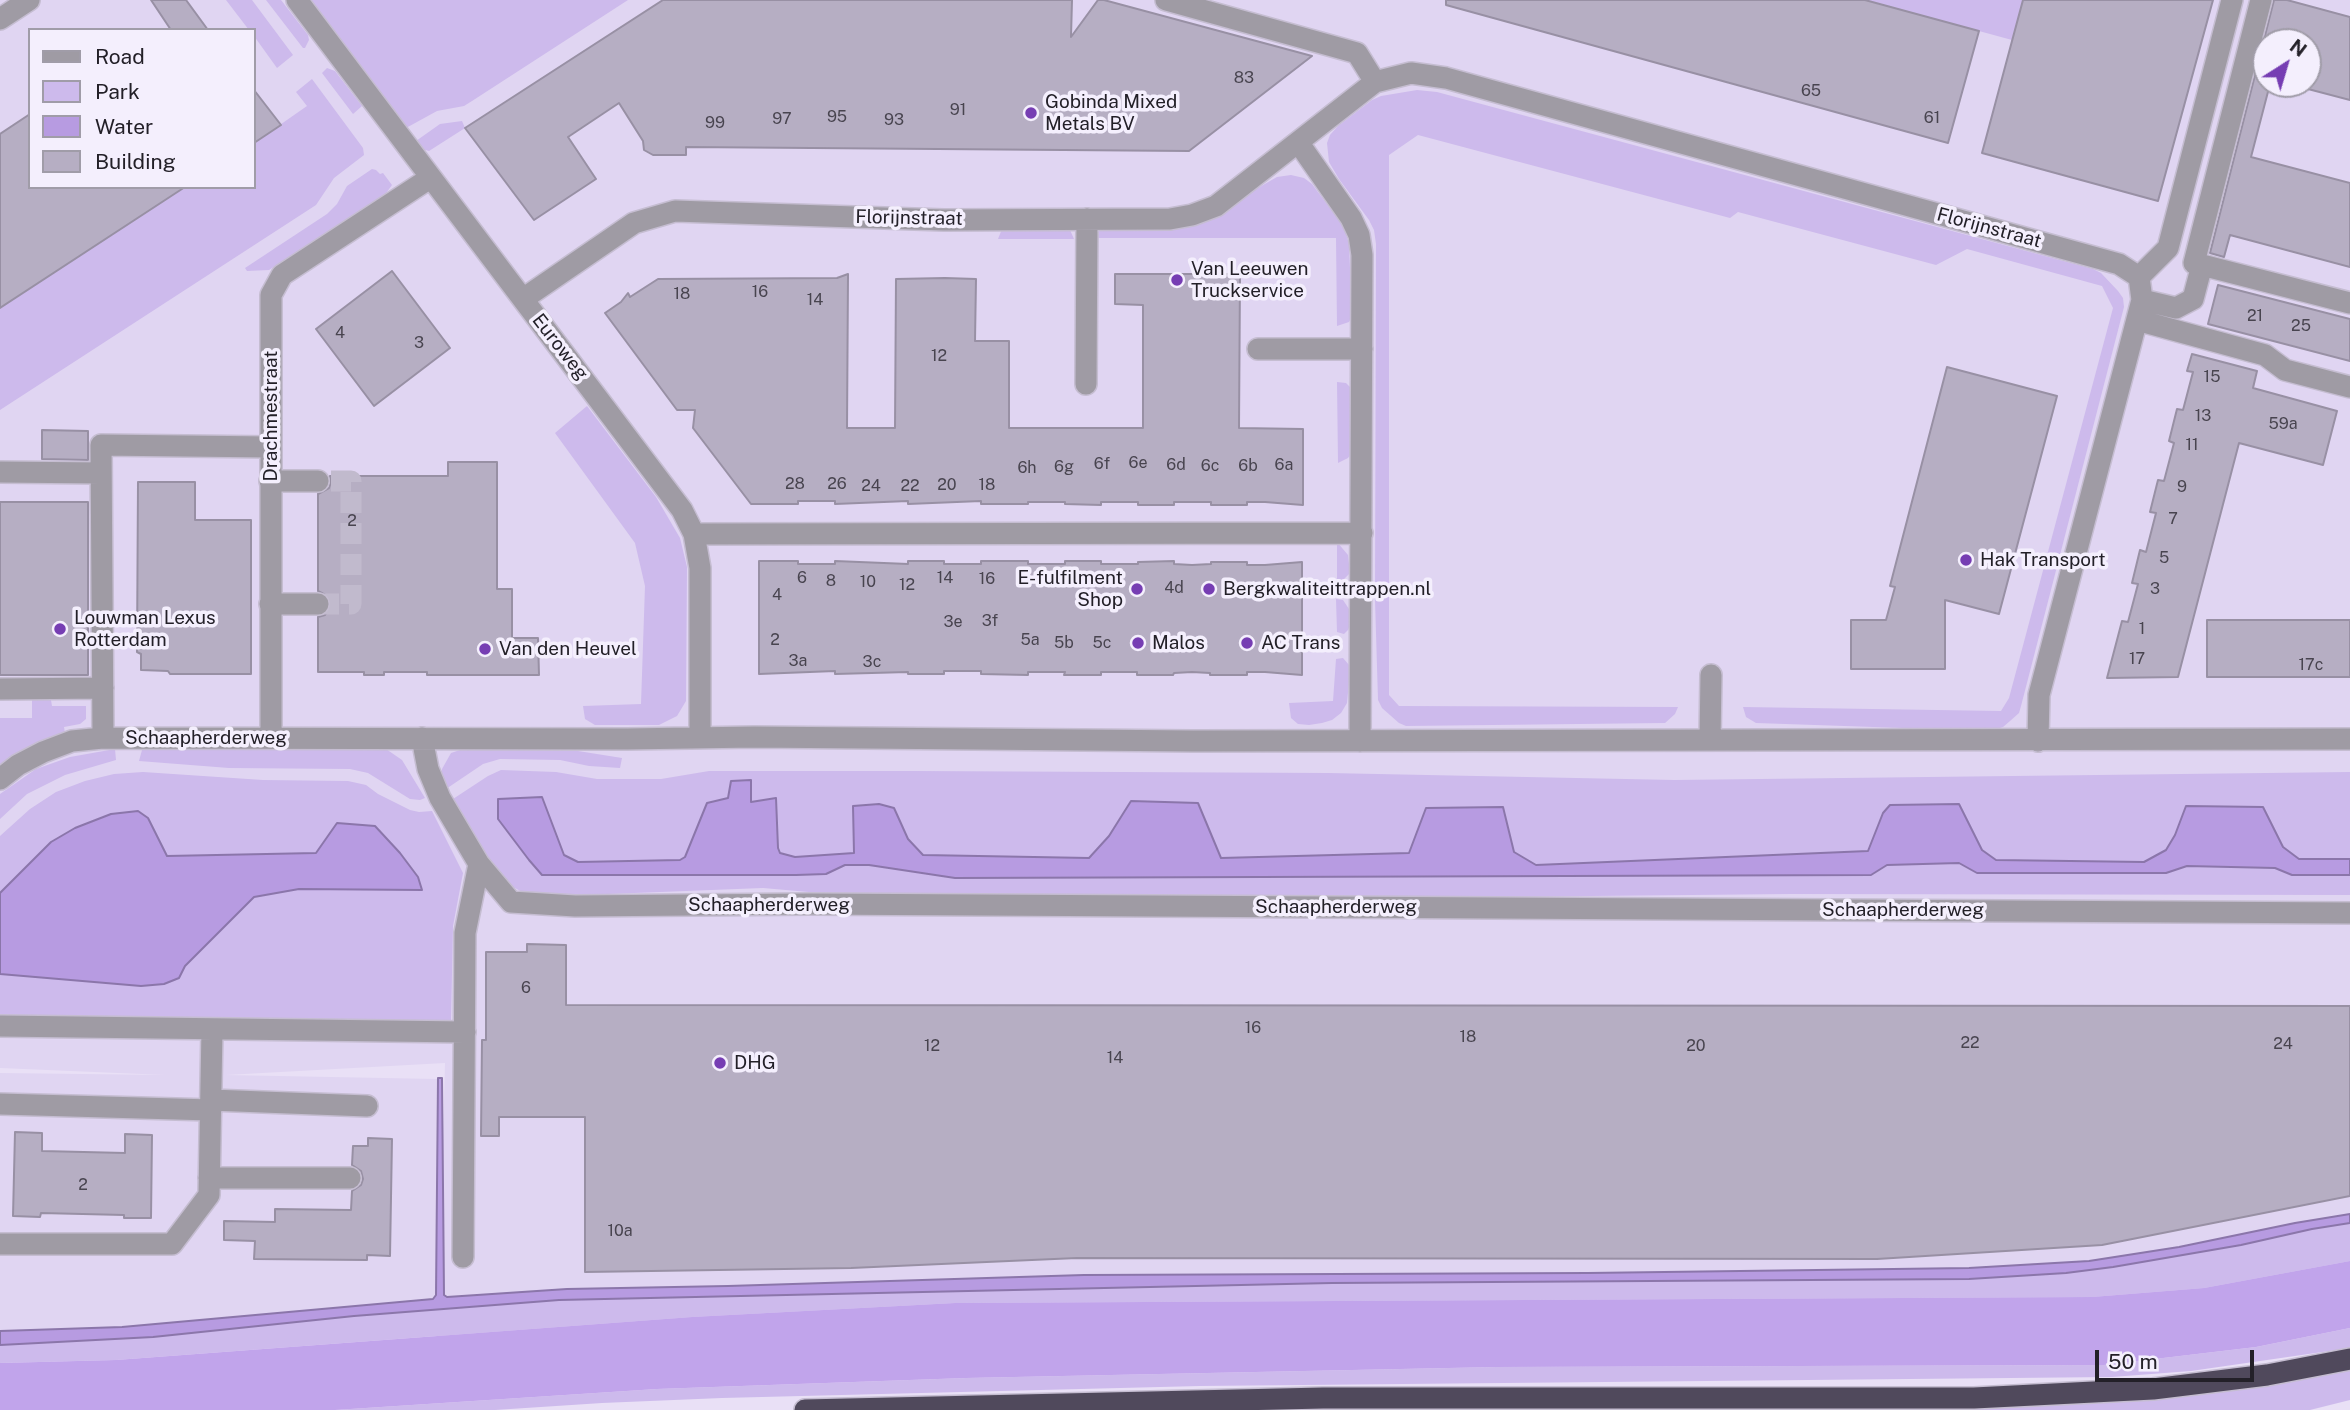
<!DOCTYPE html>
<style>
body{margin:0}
#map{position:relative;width:2350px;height:1410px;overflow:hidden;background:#e9e0f6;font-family:"Public Sans",sans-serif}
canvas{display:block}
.legend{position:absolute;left:28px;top:28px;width:228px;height:161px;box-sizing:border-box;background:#f4effd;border:2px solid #a09ca8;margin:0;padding:9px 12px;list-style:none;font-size:21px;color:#232028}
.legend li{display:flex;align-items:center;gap:14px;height:35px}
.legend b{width:35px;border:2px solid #a09ca8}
.north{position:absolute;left:2252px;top:28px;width:70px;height:70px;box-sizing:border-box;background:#f4effd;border:2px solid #a09ca8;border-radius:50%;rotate:37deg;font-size:19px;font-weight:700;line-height:28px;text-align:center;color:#232028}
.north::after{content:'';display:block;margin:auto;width:24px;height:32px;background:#763db3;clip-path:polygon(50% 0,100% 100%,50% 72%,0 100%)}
.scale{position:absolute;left:2095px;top:1350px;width:159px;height:32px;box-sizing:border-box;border:4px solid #232028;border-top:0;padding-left:9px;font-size:21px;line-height:24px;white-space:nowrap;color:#232028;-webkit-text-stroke:5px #f4effd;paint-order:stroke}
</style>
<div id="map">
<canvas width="2350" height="1410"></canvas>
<ul class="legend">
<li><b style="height:9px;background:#9f9ba4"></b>Road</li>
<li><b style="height:19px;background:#cdbaec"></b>Park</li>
<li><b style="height:19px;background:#b79be1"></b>Water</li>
<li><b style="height:19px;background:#b6aec3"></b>Building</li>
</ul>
<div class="north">N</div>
<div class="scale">50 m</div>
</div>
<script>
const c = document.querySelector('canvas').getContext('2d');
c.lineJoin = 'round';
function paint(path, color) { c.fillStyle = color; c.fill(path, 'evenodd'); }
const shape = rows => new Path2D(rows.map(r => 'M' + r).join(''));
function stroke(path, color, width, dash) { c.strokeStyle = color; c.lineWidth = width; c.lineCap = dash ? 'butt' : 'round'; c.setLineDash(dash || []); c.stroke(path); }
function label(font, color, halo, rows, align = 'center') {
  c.font = font + ' "Public Sans",sans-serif'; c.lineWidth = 7; c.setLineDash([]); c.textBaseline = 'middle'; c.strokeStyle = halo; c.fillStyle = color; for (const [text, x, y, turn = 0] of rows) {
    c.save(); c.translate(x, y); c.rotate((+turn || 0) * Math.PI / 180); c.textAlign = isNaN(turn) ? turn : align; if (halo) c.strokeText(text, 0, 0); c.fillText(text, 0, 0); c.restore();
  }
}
paint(shape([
 [0,0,2350,0,2350,1286,437,1370,445,1063,226,1075,437,1079,436,1295,434,1299,122,1327,0,1331,0,1073,165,1075,0,1068],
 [30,30,254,30,254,187,30,187],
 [2266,42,2308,42,2308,84,2266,84]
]), '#e0d5f2');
paint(shape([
 [226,0,252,0,293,55,277,68,254,36,254,30,249,30],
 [266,0,281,0,308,35,309,40,305,48,303,48],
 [311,0,628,0,472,101,464,106,437,111,406,128],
 [1865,0,2023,0,2012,40],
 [327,68,335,71,362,106,353,114,322,73],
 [312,79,363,148,364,155,334,178,316,205,0,410,0,308,185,187,254,187,254,143,307,106,296,92],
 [1417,90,1437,92,2093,269,2101,273,2118,291,2123,298,2124,307,2021,706,2019,713,2010,721,2003,727,1991,731,1756,723,1746,717,1743,707,2001,711,2009,698,2113,308,2102,286,1967,249,1936,265,1738,212,1730,218,1418,135,1389,155,1389,695,1399,706,1678,707,1675,714,1665,723,1406,726,1399,723,1382,708,1378,700,1375,600,1376,244,1374,230,1369,220,1339,179,1329,162,1327,143,1330,135,1338,126,1372,100,1381,96],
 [462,121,465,128,429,151,422,149,416,141,440,124],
 [372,169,376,170,380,174,383,173,392,185,384,196,269,270,247,271,245,268,327,214,337,204,347,186],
 [1291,175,1304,178,1312,184,1344,227,1349,244,1352,316,1349,322,1337,326,1336,238,1097,238,1098,228,1213,217,1263,185,1277,177],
 [1061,225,1070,230,1074,239,998,239,1002,229],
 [1337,382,1346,383,1351,388,1351,454,1348,458,1338,463],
 [587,406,656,497,680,538,687,567,686,701,677,716,659,725,595,725,585,719,583,706,641,704,645,586,635,543,555,433],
 [1337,542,1348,555,1350,573,1343,580,1337,579],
 [1336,599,1343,600,1349,609,1351,623,1348,630,1344,634,1337,632],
 [1343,658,1349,665,1350,672,1347,703,1341,713,1332,720,1322,723,1309,725,1298,724,1291,718,1289,703,1333,701,1336,659],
 [32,700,51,700,52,706,86,706,86,719,80,724,64,727,65,733,40,741,14,754,0,765,0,718,32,718],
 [115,749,116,760,65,775,27,794,0,819,0,794,36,769,70,757],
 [386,749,402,760,425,798,420,800,410,799,368,773,350,769,229,768,139,761,142,750],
 [463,749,578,751,622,758,620,768,589,766,560,760,500,759,483,764,446,789,441,776,442,769,451,753],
 [501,770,556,772,597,779,661,779,709,771,914,771,1328,773,1675,780,2350,772,2350,859,2299,859,2283,847,2186,807,2175,835,2166,850,2144,862,1996,860,1982,850,1883,813,1868,851,1536,865,1514,852,1502,807,1409,853,1221,858,1197,803,1131,801,1109,836,1089,858,923,855,908,839,894,808,855,853,795,857,780,853,778,848,776,799,751,802,750,780,728,798,707,803,685,857,680,860,578,862,564,855,541,797,499,799,529,860,543,875,796,875,826,874,845,865,869,865,955,878,1871,875,1887,865,1959,863,1977,873,2166,873,2187,866,2275,868,2292,875,2350,875,2350,895,1792,894,1389,898,843,895,763,888,531,897,497,878,453,799,488,776],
 [143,772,263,780,348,781,366,785,378,794,410,810,419,812,432,811,463,873,453,926,451,1021,0,1017,0,974,141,986,178,978,185,966,254,897,299,889,421,890,418,877,400,853,375,826,337,823,316,853,167,856,148,818,0,893,0,836,30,809,56,792,85,781,114,774],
 [2350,1223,2350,1261,2204,1288,2092,1297,955,1303,692,1317,116,1360,0,1363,0,1345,153,1337,354,1316,559,1300,1332,1283,1969,1279,2066,1273,2113,1267,2241,1245,2312,1229],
 [2350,1328,2350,1348,2191,1371,2112,1377,1200,1386,722,1398,602,1403,495,1410,335,1410,657,1389,966,1378,1497,1367,2104,1365,2256,1347],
 [2350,1367,2350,1400,2310,1410,1182,1410,1712,1406,1995,1408,2122,1396]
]), '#cdbaec');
paint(shape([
 [2350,1261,2350,1328,2256,1347,2104,1365,1497,1367,966,1378,657,1389,335,1410,0,1410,0,1363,116,1360,692,1317,955,1303,2092,1297,2204,1288]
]), '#c1a4eb');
const water = shape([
 [751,780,751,802,776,798,778,848,780,853,795,857,854,853,853,806,879,804,894,808,908,839,923,855,1089,858,1109,836,1131,801,1198,803,1221,858,1409,853,1426,808,1503,807,1514,852,1536,865,1868,851,1883,813,1890,805,1959,804,1982,850,1996,860,2144,862,2166,850,2175,835,2186,806,2263,807,2283,847,2299,859,2350,859,2350,875,2292,875,2275,868,2187,866,2166,873,1977,873,1959,863,1887,865,1871,875,955,878,869,865,845,865,826,874,796,875,542,875,529,860,498,819,498,799,542,797,564,855,578,862,680,860,685,857,707,803,728,798,731,781,751,780],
 [138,811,148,818,167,856,316,853,337,823,375,826,400,853,418,877,422,890,299,889,254,897,185,966,179,978,164,984,141,986,0,974,0,893,51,842,75,828,111,814,138,811],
 [438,1078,442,1078,444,1295,447,1297,567,1289,728,1286,1084,1275,1588,1273,1969,1268,2089,1261,2179,1247,2295,1223,2350,1214,2350,1223,2312,1229,2241,1245,2113,1267,2066,1273,1969,1279,1332,1283,559,1300,354,1316,153,1337,0,1345,0,1331,122,1327,433,1299,436,1295,438,1078]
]);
paint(water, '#b79be1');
stroke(water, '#8b76aa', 2);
const building = shape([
 [151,0,186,0,208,30,171,30,151,0],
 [663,0,1072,0,1071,37,1098,0,1104,0,1312,56,1189,151,686,147,686,155,653,155,644,150,643,141,619,103,568,137,596,179,534,220,465,128,663,0],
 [1446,0,1865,0,1979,31,1948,143,1446,5,1446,0],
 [2023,0,2213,0,2158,201,1982,153,2023,0],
 [2274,0,2287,0,2350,17,2350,100,2308,89,2308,42,2266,42,2266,84,2270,84,2251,157,2350,183,2350,267,2230,235,2224,257,2210,253,2274,0],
 [254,90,281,125,254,143,254,90],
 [30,114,30,187,185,187,0,308,0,134,30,114],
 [392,271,450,348,374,406,316,329,392,271],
 [848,274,847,428,895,428,896,279,945,278,976,279,975,341,1009,341,1009,428,1143,428,1143,305,1115,304,1115,274,1240,274,1239,428,1303,429,1303,505,1265,502,1247,502,1247,505,1211,505,1211,502,1174,502,1174,505,1138,505,1138,502,1101,502,1101,505,1065,504,1065,502,1028,502,1028,504,981,504,981,501,908,504,908,501,835,504,835,501,798,501,798,504,751,504,693,428,695,410,677,410,605,313,621,302,628,293,630,297,658,279,837,278,848,274],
 [2218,285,2350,319,2350,361,2208,324,2218,285],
 [2192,354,2257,371,2253,388,2337,411,2323,465,2239,443,2178,677,2107,678,2122,621,2128,622,2138,584,2132,583,2140,550,2146,552,2156,513,2150,512,2158,480,2164,481,2174,443,2169,441,2177,409,2183,410,2193,372,2187,371,2192,354],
 [1947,367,2057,396,1999,614,1945,600,1945,669,1851,669,1851,620,1886,620,1895,587,1890,586,1947,367],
 [42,430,88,431,88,460,42,459,42,430],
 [448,462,497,462,497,589,512,589,512,638,538,638,539,675,427,675,427,672,384,672,384,675,364,675,364,672,318,672,318,617,325,615,331,605,329,597,318,591,318,494,329,488,331,482,330,476,448,476,448,462],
 [138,482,195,482,195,520,251,520,251,674,170,674,168,671,141,670,141,654,137,652,138,482],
 [0,502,88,502,88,675,0,675,0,502],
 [759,561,798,561,798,564,835,564,835,561,908,564,908,561,944,561,944,564,981,564,981,561,1028,561,1028,564,1065,564,1065,561,1101,561,1101,564,1138,564,1138,562,1174,561,1174,564,1192,565,1211,564,1211,562,1247,562,1247,565,1265,565,1302,562,1302,675,1265,672,1247,672,1247,675,1210,675,1210,673,1192,672,1174,673,1173,675,1137,675,1137,672,1101,672,1101,675,1064,675,1065,672,1028,672,1028,675,981,674,981,671,944,671,944,674,908,674,908,672,835,674,835,671,759,674,759,561],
 [2207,620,2350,620,2350,677,2207,677,2207,620],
 [527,944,566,945,566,1005,2350,1006,2350,1196,2102,1245,1877,1259,1077,1258,851,1268,585,1272,585,1117,499,1117,499,1136,481,1136,482,1040,486,1040,486,952,527,952,527,944],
 [15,1132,42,1133,42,1151,125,1153,125,1134,152,1135,151,1218,124,1218,124,1215,41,1213,40,1217,13,1216,15,1132],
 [368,1138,392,1139,390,1256,367,1255,367,1260,254,1259,255,1241,224,1240,224,1221,275,1222,275,1209,351,1210,352,1191,361,1185,363,1179,361,1171,352,1165,353,1146,368,1146,368,1138]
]);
paint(building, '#b6aec3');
stroke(building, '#9890a4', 2);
stroke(shape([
 [318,604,351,604,351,481,318,481]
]), '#c1bacd', 21, [21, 10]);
const minor = shape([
 [297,0,682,510,694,534,700,568,700,738],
 [1166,0,1357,53,1375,82],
 [0,19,29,0],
 [1298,142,1351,218,1359,235,1362,255,1360,741],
 [2202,265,2350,303],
 [2139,277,2168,248,2232,0],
 [523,299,634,223,675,211,944,220,1170,219,1192,215,1216,206,1375,82,1411,73,1446,78,2119,264,2139,277,2142,300,2039,695,2038,741],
 [2142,300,2176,308,2193,299,2202,265,2194,263,2261,0],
 [2137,320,2265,355,2285,370,2350,387],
 [1258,349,1362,349],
 [1086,384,1087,219],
 [0,472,101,473],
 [270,481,318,481],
 [694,534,1362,533],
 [270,604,318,604],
 [0,689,103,688],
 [103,738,101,445,270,447],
 [271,738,271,295,282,275,430,178],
 [422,738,428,769,440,798,479,864,511,902,575,906,810,904,2350,913],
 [1710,740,1711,675],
 [0,779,18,765,43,752,72,741,103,738,627,739,754,737,1193,741,2350,739],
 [0,1026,465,1032],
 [211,1100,367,1106],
 [0,1104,211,1110],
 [209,1178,350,1178],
 [0,1244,172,1244,209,1195,212,1029],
 [463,1257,465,933,479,864]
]);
const highway = shape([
 [805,1410,1323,1398,1974,1398,2153,1389,2267,1375,2350,1359]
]);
stroke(minor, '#c5bdd1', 24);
stroke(highway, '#c5bdd1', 24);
stroke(minor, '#9f9ba4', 21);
stroke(highway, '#50495c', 21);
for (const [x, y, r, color] of [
 [1031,113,7,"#763db3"],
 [1177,280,7,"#763db3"],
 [1966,560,7,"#763db3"],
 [1137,589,7,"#763db3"],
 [1209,589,7,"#763db3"],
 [60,629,7,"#763db3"],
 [1138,643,7,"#763db3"],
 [1247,643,7,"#763db3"],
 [485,649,7,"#763db3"],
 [720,1063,7,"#763db3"]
]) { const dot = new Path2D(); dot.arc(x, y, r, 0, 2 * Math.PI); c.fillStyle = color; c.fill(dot); stroke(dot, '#f4effd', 2.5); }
label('16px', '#48444f', null, [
 ["83",1244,78],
 ["65",1811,91],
 ["91",958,110],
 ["95",837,117],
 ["61",1932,118],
 ["97",782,119],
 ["93",894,120],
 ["99",715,123],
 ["16",760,292],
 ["18",682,294],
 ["14",815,300],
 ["21",2255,316],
 ["25",2301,326],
 ["4",340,333],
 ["3",419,343],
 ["12",939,356],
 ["15",2212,377],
 ["13",2203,416],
 ["59a",2283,424],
 ["11",2192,445],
 ["6e",1138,463],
 ["6f",1102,464],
 ["6d",1176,465],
 ["6a",1284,465],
 ["6c",1210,466],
 ["6b",1248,466],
 ["6g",1064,467],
 ["6h",1027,468],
 ["28",795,484],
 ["26",837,484],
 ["20",947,485],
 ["18",987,485],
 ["24",871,486],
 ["22",910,486],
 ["9",2182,487],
 ["7",2173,519],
 ["2",352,521],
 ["5",2164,558],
 ["6",802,578],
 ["14",945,578],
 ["16",987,579],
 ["8",831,581],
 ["10",868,582],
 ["12",907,585],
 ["4d",1174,588],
 ["3",2155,589],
 ["4",777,595],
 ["3f",990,621],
 ["3e",953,622],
 ["1",2142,629],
 ["2",775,640],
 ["5a",1030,640],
 ["5b",1064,643],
 ["5c",1102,643],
 ["17",2137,659],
 ["3a",798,661],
 ["3c",872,662],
 ["17c",2311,665],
 ["6",526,988],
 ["16",1253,1028],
 ["18",1468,1037],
 ["22",1970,1043],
 ["24",2283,1044],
 ["12",932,1046],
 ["20",1696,1046],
 ["14",1115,1058],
 ["2",83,1185],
 ["10a",620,1231]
]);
label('19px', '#232028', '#f4effd', [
 ["Gobinda Mixed",1045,102],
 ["Metals BV",1045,124],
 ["Van Leeuwen",1191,269],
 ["Truckservice",1191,291],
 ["Hak Transport",1980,560],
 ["E-fulfilment",1123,578,"right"],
 ["Shop",1123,600,"right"],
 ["Bergkwaliteittrappen.nl",1223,589],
 ["Louwman Lexus",74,618],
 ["Rotterdam",74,640],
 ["Malos",1152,643],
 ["AC Trans",1261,643],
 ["Van den Heuvel",499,649],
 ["DHG",734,1063]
], 'left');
label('19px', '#232028', '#f4effd', [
 ["Florijnstraat",909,218,1],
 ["Florijnstraat",1989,228,15],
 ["Euroweg",560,347,52],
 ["Drachmestraat",271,416,-90],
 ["Schaapherderweg",206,738],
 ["Schaapherderweg",769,905],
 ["Schaapherderweg",1336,907],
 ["Schaapherderweg",1903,910]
]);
</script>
